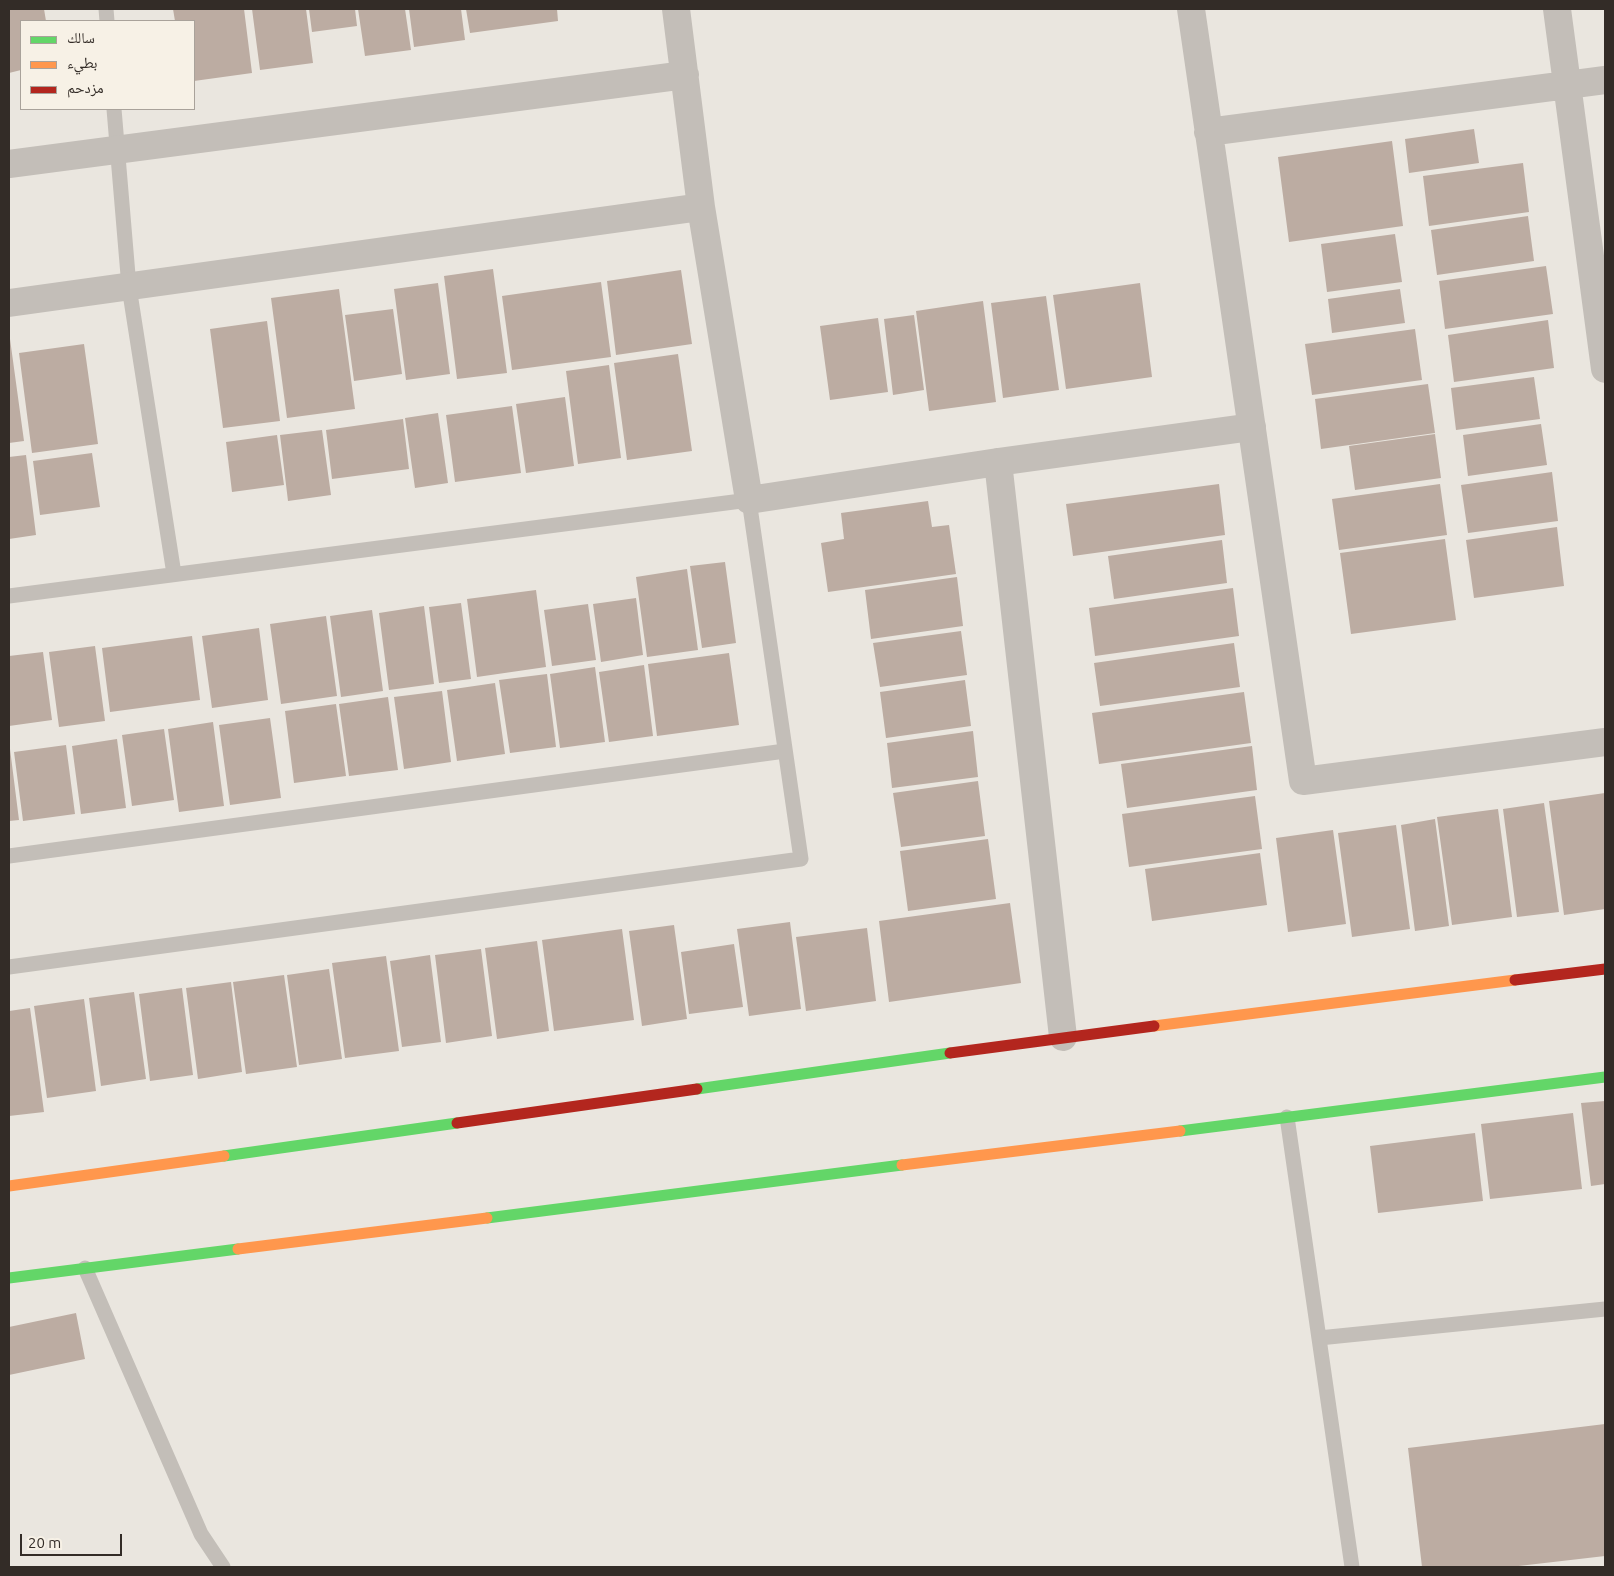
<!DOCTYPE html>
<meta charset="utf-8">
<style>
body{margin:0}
#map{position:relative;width:1614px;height:1576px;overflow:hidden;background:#eae6df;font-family:Ubuntu,"Noto Naskh Arabic",sans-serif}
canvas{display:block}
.frame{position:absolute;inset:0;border:10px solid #332c27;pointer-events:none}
.legend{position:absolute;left:20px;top:20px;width:175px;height:90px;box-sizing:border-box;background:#f7f1e6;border:1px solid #a9a29a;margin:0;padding:6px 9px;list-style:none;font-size:15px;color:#332c27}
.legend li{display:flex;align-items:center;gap:10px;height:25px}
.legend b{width:25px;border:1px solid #a9a29a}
.scale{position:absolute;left:20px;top:1534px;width:102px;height:22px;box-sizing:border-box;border:2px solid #332c27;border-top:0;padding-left:6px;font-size:15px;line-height:18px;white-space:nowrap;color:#332c27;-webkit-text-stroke:4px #f7f1e6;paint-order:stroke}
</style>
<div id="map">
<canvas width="1614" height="1576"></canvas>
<div class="frame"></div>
<ul class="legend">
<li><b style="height:6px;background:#63d668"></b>سالك</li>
<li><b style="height:6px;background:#ff974d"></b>بطيء</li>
<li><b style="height:6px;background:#b3261e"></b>مزدحم</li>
</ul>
<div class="scale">20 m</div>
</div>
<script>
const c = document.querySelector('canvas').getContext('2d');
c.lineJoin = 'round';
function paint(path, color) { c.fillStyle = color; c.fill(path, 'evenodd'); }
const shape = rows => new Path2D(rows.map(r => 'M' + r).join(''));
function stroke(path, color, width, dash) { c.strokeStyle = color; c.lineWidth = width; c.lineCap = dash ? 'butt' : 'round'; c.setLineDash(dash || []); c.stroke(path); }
paint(shape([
 [9,9,44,9,46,21,21,21,21,70,9,73],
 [173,9,244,9,252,73,194,81,194,21,175,21],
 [252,9,306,9,313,63,260,70],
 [309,9,355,9,357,26,312,32],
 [358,9,405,9,411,50,365,56],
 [409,9,461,9,465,40,414,47],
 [466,9,557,9,558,21,470,33],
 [1474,129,1479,163,1409,173,1405,139],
 [1392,141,1403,226,1289,242,1278,157],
 [1523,163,1529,212,1429,226,1423,176],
 [1528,216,1534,261,1437,275,1431,230],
 [1395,234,1402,282,1327,292,1321,244],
 [1546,266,1553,314,1445,329,1439,281],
 [493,269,507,373,457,379,444,276],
 [681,270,692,344,616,355,607,281],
 [601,282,611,357,512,370,502,296],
 [438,283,450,374,406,380,394,289],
 [1140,283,1152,377,1066,389,1053,295],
 [339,289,355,409,287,418,271,298],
 [1400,289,1405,323,1332,333,1328,299],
 [1046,296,1059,390,1003,398,991,303],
 [983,301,996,402,929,411,916,311],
 [393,309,402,374,354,381,345,315],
 [914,315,924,390,893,395,884,319],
 [878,318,888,392,830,400,820,326],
 [1548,320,1554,368,1454,382,1448,335],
 [267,321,280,421,223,428,210,329],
 [1415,329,1422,380,1312,395,1305,344],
 [9,339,10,339,24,441,9,443],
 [84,344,98,444,32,453,19,353],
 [678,354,692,451,627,460,614,363],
 [609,365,621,458,578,464,566,371],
 [1534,377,1540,419,1456,430,1451,388],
 [1428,384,1435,433,1321,449,1315,399],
 [565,397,574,466,526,473,516,404],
 [512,406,521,473,455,482,446,415],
 [438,413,448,483,415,488,405,418],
 [403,419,409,469,332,479,326,430],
 [1541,424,1547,465,1468,476,1463,435],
 [322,430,331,495,288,501,280,435],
 [1435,434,1441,478,1355,490,1349,446],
 [277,435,284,485,232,492,226,442],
 [92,453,100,507,40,515,33,461],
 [26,455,36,535,9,539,9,457],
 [1552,472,1558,521,1468,533,1461,485],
 [1219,484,1225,535,1073,556,1066,504],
 [1440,484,1447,535,1339,550,1332,499],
 [928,501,932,527,949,525,956,574,828,592,821,543,844,539,841,513],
 [1557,527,1564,586,1474,598,1466,540],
 [1445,539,1456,620,1351,634,1340,553],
 [1222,540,1227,583,1114,599,1108,556],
 [725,562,736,643,702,648,690,566],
 [687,569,698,650,647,657,636,577],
 [957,577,963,626,871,639,865,590],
 [1233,588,1239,636,1095,656,1089,608],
 [536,590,546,667,477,677,467,599],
 [636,598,643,655,601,662,593,604],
 [461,603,471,679,439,683,429,607],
 [588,604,596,660,552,666,544,610],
 [424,606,434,684,389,690,379,613],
 [372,610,383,691,341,697,330,616],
 [326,616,337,696,281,704,270,624],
 [259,628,268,700,212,708,202,636],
 [961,631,967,675,880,687,873,643],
 [192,636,200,700,110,712,102,648],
 [1234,643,1240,687,1100,706,1094,663],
 [95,646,105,721,59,727,49,652],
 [43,652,52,720,9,726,9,656],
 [729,653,739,725,657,736,648,664],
 [644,665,653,736,609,742,599,672],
 [595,667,605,742,560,748,550,674],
 [547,674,556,747,510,753,499,680],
 [965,680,971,726,886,738,880,692],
 [495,683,505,754,457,761,447,690],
 [442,691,451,762,404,769,394,697],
 [1244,692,1251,743,1099,764,1092,713],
 [388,697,398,770,349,776,339,704],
 [336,704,346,776,294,783,285,711],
 [270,718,281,798,230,805,219,725],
 [213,722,224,806,179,812,168,729],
 [164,729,174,800,132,806,122,735],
 [973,731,978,777,892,788,887,743],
 [117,739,126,808,81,814,72,746],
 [66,745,75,814,23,821,14,752],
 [1252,746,1257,790,1127,808,1121,764],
 [9,749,10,749,19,820,9,821],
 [978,781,985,836,901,847,893,793],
 [1605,793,1605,909,1564,915,1549,801],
 [1255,796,1262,849,1129,867,1122,814],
 [1544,803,1559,912,1517,917,1503,809],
 [1498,809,1512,917,1452,925,1437,817],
 [1435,819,1449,926,1415,931,1401,825],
 [1396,825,1410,929,1352,937,1338,833],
 [1333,830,1346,924,1288,932,1276,838],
 [988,839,996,899,908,911,900,851],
 [1260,853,1267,905,1152,921,1145,869],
 [1010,903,1021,983,889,1002,879,921],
 [790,922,801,1009,749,1016,737,929],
 [674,925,687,1019,642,1026,629,931],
 [867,928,876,1001,806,1011,796,937],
 [622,929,634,1020,554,1031,542,940],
 [537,941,549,1031,497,1039,485,948],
 [734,944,743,1007,689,1014,681,952],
 [481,949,492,1036,446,1043,435,955],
 [430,955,441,1042,402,1047,390,961],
 [386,956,399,1051,345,1058,332,963],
 [329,969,342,1059,299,1065,287,975],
 [284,975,297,1067,246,1074,233,982],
 [231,982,242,1072,198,1079,186,988],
 [182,988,193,1075,150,1081,139,994],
 [134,992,146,1079,101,1086,89,998],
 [84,999,96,1091,47,1098,34,1006],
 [30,1008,44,1112,9,1116,9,1011],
 [1605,1101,1605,1184,1591,1186,1581,1103],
 [1573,1113,1582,1189,1490,1199,1481,1124],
 [1475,1133,1483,1201,1378,1213,1370,1146],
 [76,1313,85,1359,9,1375,9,1327],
 [1605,1424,1605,1556,1510,1567,1422,1567,1408,1448]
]), '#bcaca2');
stroke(shape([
 [106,9,107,21],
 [114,109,129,287,174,574],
 [9,596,749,500,801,859,9,967],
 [9,856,785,751],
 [1287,1117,1352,1567],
 [85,1268,201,1534,223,1567],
 [1319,1338,1605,1309]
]), '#c3beb8', 15);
stroke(shape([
 [676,9,701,207,749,500,998,462,1252,427],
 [1191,9,1303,781,1605,742],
 [1557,9,1605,369],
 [1208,132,1605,80],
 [9,164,685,75],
 [9,303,701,207],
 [998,462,1063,1037]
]), '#c3beb8', 28);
stroke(shape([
 [697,1089,950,1053],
 [1180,1131,1605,1077],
 [224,1156,457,1123],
 [487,1218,902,1165],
 [9,1278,238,1249]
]), '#63d668', 11);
stroke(shape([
 [1154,1026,1515,980],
 [902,1165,1180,1131],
 [9,1186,224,1156],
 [238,1249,487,1218]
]), '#ff974d', 11);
stroke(shape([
 [1515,980,1605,969],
 [950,1053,1154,1026],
 [457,1123,697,1089]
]), '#b3261e', 11);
</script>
